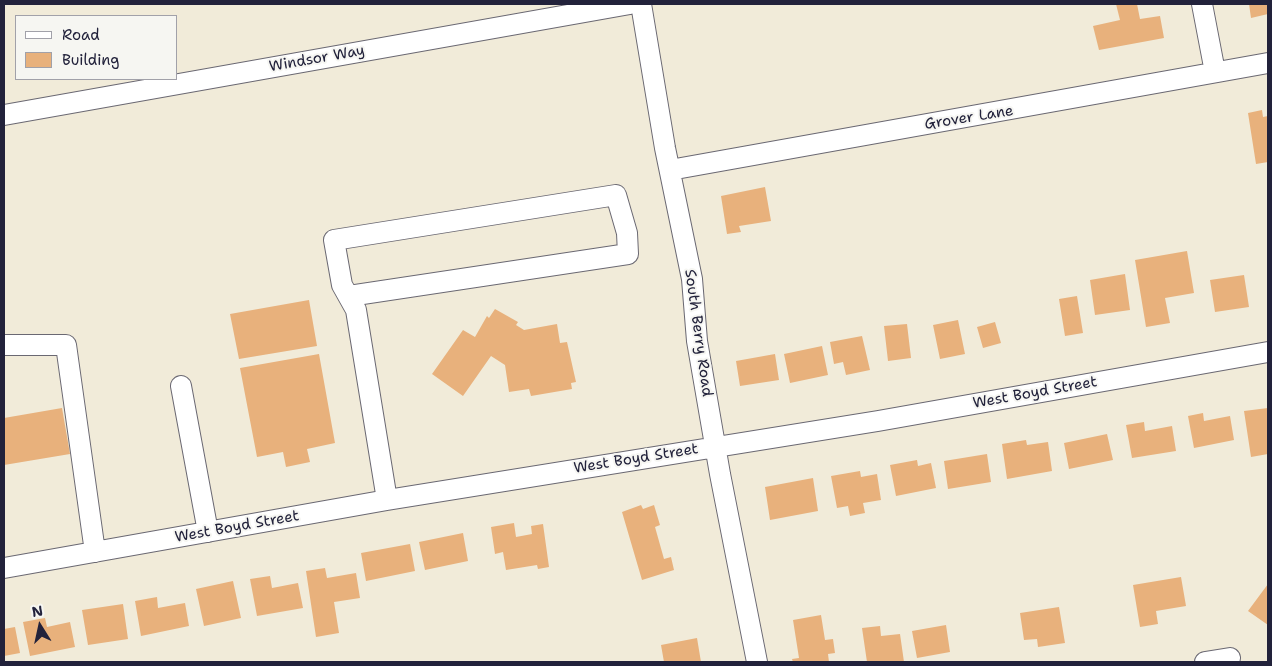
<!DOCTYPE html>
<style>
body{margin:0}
#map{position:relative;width:1272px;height:666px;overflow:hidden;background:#f1ebd9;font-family:"Shantell Sans",sans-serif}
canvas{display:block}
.frame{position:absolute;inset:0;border:5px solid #22223b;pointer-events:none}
.legend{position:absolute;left:15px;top:15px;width:162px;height:65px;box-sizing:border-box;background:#f6f6f2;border:1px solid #a1a1a9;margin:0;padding:6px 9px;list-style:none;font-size:15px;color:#22223b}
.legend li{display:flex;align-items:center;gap:10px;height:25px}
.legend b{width:25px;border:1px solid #a1a1a9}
.north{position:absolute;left:15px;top:601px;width:50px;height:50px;-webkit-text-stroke:4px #f6f6f2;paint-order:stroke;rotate:350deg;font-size:14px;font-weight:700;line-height:20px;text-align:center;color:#22223b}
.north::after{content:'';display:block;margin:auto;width:18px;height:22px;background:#22223b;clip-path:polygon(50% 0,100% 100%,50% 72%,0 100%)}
</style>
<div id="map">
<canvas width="1272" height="666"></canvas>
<div class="frame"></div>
<ul class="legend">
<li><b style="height:6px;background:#fff"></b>Road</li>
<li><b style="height:14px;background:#e8b17c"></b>Building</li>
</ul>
<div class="north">N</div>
</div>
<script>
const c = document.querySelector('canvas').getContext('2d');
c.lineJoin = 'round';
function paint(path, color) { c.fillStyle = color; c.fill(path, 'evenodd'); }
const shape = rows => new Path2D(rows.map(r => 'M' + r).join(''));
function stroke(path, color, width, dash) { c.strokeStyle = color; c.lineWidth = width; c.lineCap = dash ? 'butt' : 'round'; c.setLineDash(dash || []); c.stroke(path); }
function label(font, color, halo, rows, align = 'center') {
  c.font = font + ' "Shantell Sans",sans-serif'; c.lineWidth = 4; c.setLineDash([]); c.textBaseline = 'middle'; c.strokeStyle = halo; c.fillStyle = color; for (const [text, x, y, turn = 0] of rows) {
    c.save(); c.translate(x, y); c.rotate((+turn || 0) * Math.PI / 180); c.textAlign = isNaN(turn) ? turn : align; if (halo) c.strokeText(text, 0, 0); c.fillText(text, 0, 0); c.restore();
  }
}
paint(shape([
 [1116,4,1137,4,1140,19,1160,16,1164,38,1099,50,1093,26,1120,20],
 [1249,4,1268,4,1268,14,1251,18],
 [1262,110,1263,117,1268,116,1268,162,1256,164,1248,113],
 [765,187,771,221,739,226,741,232,727,234,721,196],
 [1187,251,1194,293,1165,298,1170,323,1146,327,1135,260],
 [1125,274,1130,310,1095,315,1090,280],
 [1244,275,1249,307,1215,312,1210,280],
 [1077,296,1083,333,1065,336,1059,299],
 [309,300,317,346,239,359,230,314],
 [495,309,518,322,516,325,524,330,557,324,560,343,567,342,576,382,571,383,572,389,531,396,529,389,509,392,505,365,491,356,463,396,432,374,463,330,475,337,487,316,489,318],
 [958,320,965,354,940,359,933,325],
 [995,322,1001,343,983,348,977,327],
 [907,324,911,358,888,361,884,326],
 [862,336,870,370,846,375,843,362,834,364,830,342],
 [822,346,828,375,790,383,784,354],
 [319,354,335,443,307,449,310,462,286,467,283,452,257,457,240,368],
 [775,354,779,380,740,386,736,361],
 [62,408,70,454,4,465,4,418],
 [1268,408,1268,454,1251,457,1244,411],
 [1203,413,1204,421,1230,416,1234,440,1194,448,1188,416],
 [1144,422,1145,431,1172,426,1176,451,1132,458,1126,425],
 [1107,434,1113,460,1069,469,1064,443],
 [1026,440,1027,445,1048,442,1052,471,1007,479,1002,444],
 [987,454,991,482,948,489,944,461],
 [917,460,918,466,931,463,936,488,896,496,890,465],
 [860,471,861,477,877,474,881,500,863,503,865,513,850,516,848,506,837,508,831,476],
 [813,478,818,511,770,520,765,487],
 [641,505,643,509,654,505,660,525,655,527,664,559,671,557,674,570,642,580,622,512],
 [514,523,516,537,532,534,531,526,543,524,549,567,538,569,537,565,506,570,503,552,495,554,491,527],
 [463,533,468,561,425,570,419,542],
 [410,544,415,571,366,581,361,553],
 [325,568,327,578,356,573,360,598,334,602,339,633,316,637,306,571],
 [270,576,272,588,298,583,303,608,257,616,250,579],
 [1181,577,1186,606,1156,611,1158,624,1140,627,1133,585],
 [233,581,241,618,204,626,196,589],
 [1268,584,1268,625,1248,611],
 [157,597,158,608,185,603,189,626,141,636,135,601],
 [123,604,128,639,88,645,82,610],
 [1059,607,1065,643,1038,647,1037,639,1024,640,1020,613],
 [821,615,825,640,833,639,835,653,828,654,829,662,793,662,792,659,799,658,793,620],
 [45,618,47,627,70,622,75,647,30,656,23,622],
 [946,625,950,652,917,658,912,631],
 [880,626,881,636,900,634,904,662,867,662,862,628],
 [15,627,20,653,4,656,4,629],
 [697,638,701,662,664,662,661,645]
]), '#e8b17c');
const minor = shape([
 [641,4,665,148,692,279,697,341,720,474,757,662],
 [1202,4,1215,72],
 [4,115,630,4],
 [670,170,1268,63],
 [349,296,628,254,627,233,616,195,334,240,342,285,356,310,387,500],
 [4,345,66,345,95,552],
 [181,386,208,532],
 [4,568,387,500,878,421,1268,352],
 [1205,662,1230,658]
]);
stroke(minor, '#6a6872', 22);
stroke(minor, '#fff', 20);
label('15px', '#22223b', '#f6f6f2', [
 ["Windsor Way",317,59,-10],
 ["Grover Lane",969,118,-9],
 ["South Berry Road",698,333,82],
 ["West Boyd Street",1035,393,-10],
 ["West Boyd Street",636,459,-9],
 ["West Boyd Street",237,527,-10]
]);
</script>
